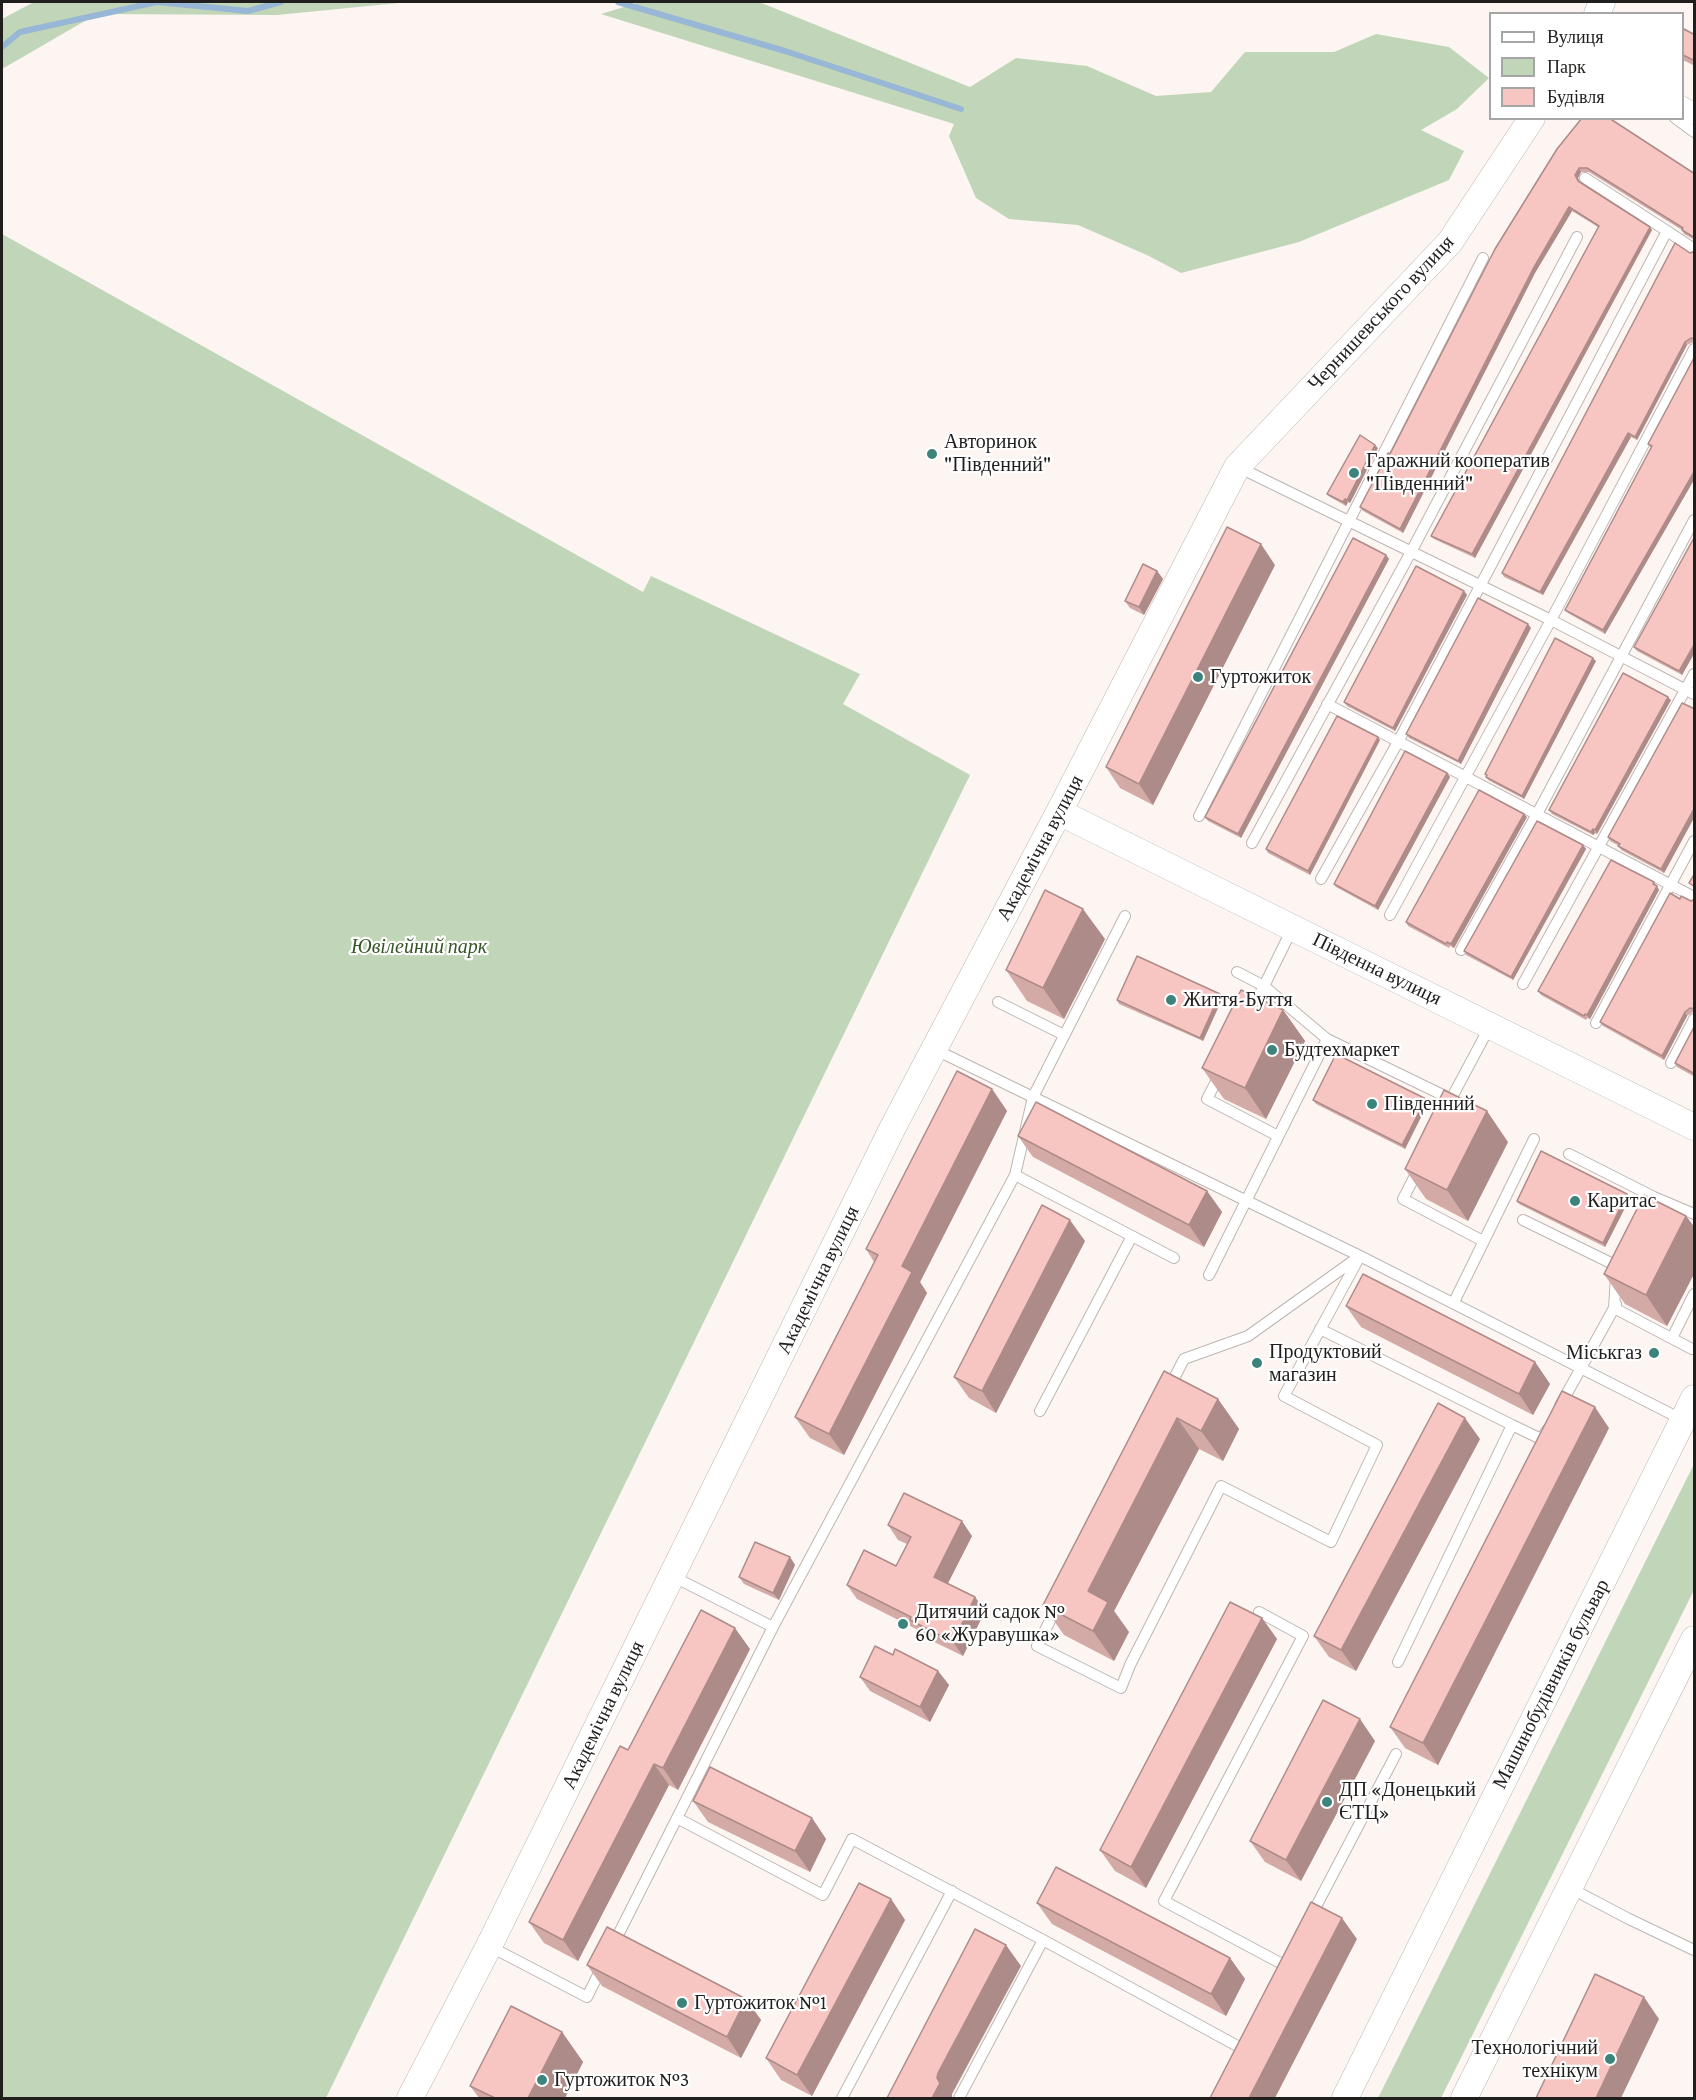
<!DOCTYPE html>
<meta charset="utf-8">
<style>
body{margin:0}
#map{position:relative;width:1696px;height:2100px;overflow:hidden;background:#fdf5f2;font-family:"Crimson Pro",serif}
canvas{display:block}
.frame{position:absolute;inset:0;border:3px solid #211f1d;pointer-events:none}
.legend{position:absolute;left:1489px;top:12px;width:195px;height:108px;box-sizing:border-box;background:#fff;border:2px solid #a6a5a5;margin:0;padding:8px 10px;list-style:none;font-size:18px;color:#211f1d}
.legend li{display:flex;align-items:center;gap:12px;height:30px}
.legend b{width:30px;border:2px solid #a6a5a5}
</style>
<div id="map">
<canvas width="1696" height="2100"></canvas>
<div class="frame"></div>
<ul class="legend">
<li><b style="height:8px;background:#fff"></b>Вулиця</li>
<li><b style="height:16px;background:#c1d6b8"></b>Парк</li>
<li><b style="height:16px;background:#f7c6c2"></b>Будівля</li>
</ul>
</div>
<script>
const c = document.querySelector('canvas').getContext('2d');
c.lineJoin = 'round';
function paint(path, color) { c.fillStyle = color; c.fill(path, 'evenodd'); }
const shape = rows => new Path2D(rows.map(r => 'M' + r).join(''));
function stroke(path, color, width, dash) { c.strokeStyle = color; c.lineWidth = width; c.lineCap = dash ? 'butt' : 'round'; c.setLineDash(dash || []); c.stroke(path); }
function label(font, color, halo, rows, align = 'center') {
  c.font = font + ' "Crimson Pro",serif'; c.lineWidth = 4.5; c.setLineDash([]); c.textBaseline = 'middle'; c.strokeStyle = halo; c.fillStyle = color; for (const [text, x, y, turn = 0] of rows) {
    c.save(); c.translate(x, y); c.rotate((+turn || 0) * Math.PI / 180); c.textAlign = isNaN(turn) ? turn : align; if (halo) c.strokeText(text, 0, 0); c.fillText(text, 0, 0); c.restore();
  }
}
paint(shape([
 [34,2,409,2,277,15,97,14,2,69,2,19],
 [640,2,759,2,970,87,1016,58,1087,66,1156,96,1211,92,1245,52,1334,52,1376,34,1449,47,1489,78,1457,109,1421,130,1464,151,1449,180,1299,242,1181,273,1149,256,1078,225,1009,219,976,198,949,136,954,124,601,14],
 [2,234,643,592,651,576,860,674,843,704,970,775,326,2098,2,2098],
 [1694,1464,1694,1590,1441,2098,1378,2098]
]), '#c1d6b8');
stroke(shape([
 [157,2,248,11,281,2],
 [618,2,785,51,961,109],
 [2,47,20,32,157,2]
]), '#98b6d6', 6);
const service = shape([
 [1675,118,1694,132],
 [1667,231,1694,249],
 [1238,467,1551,620,1694,694],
 [1327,704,1694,897],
 [1199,816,1483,258],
 [1252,843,1411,552,1577,237],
 [1321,879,1398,742,1667,231,1585,178],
 [1390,915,1551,620,1694,349],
 [1125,916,1033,1097,1015,1175,1174,1258],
 [1461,950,1537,814,1694,520],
 [1237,972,1264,986,1293,927],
 [1523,984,1694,674],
 [998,1002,1064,1035],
 [1252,1009,1264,986,1327,1039,1451,1099,1490,1026],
 [1596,1023,1694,841],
 [934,1049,1360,1256,1683,1420],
 [1671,1063,1694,1019],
 [1220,1074,1207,1099,1278,1136],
 [1569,1154,1654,1197,1694,1214],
 [1419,1168,1403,1199,1483,1241],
 [1523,1220,1617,1266,1620,1260],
 [1360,1256,1284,1396,1377,1445,1331,1542,1221,1486,1130,1665,1121,1688,1037,1646,1184,1359,1248,1336,1360,1256],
 [1209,1275,1327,1039],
 [1454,1302,1534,1139],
 [1616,1304,1614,1308,1692,1349],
 [1320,1329,1512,1425],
 [1672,1338,1694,1294],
 [1560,1406,1614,1308,1616,1276],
 [1040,1411,1132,1236],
 [672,1576,773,1627],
 [1259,1612,1303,1636,1164,1901,1284,1965],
 [1398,1662,1512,1425,1541,1439,1547,1430],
 [677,1818,773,1627,1015,1175],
 [1570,1888,1629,1919,1694,1950],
 [1310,1918,1396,1754],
 [613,1945,677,1818,823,1895,852,1839,1043,1940],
 [489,1946,587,1997,602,1967],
 [842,2098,952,1891],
 [959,2098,1043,1940,1241,2048]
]);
const minor = shape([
 [1682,107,1694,114]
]);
const tertiary = shape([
 [1597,14,1602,2],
 [1059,812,1694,1127],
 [410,2098,489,1946,893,1127,1059,812,1237,467,1450,242,1532,118],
 [1345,2098,1694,1398],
 [1464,2098,1694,1639]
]);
stroke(service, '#bdb6b2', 12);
stroke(minor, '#bdb6b2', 22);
stroke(tertiary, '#bdb6b2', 27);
stroke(service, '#fff', 10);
stroke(minor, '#fff', 21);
stroke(tertiary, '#fff', 26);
paint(shape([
 [1683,33,1695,35,1695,66,1683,60],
 [1557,149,1695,174,1695,240,1684,234,1682,230,1589,172,1581,172,1578,178,1579,181,1650,227,1652,230,1475,558,1434,539,1431,536,1598,227,1572,211,1535,273,1403,533,1363,511,1360,507,1390,454],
 [1695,251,1695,342,1693,342,1687,345,1637,440,1631,437,1543,595,1504,577,1502,573,1690,253],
 [1695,356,1695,478,1605,634,1568,613,1565,610,1651,448,1648,444],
 [1378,448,1350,503,1348,502,1346,506,1330,497,1327,494],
 [1695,536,1695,652,1682,675,1637,651,1634,647],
 [1386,555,1389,559,1241,838,1208,821,1205,817],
 [1275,565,1153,805,1120,788,1106,767],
 [1157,571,1163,579,1144,615,1130,608,1125,601],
 [1464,591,1467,595,1395,731,1347,706,1344,702],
 [1531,628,1461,764,1409,738,1406,734],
 [1596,661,1524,799,1488,780,1485,774],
 [1671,700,1597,834,1595,833,1593,835,1552,814,1549,810],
 [1695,709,1695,816,1664,873,1621,850,1619,846,1610,841,1608,837],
 [1380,740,1310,875,1268,853,1266,849],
 [1447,773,1450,777,1378,910,1336,887,1334,884],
 [1527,817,1454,948,1450,946,1449,948,1408,926,1406,922],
 [1583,845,1586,849,1513,980,1466,955,1464,951],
 [1654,882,1659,890,1590,1019,1587,1018,1586,1020,1541,995,1538,991],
 [1680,899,1691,901,1695,899,1695,1012,1693,1012,1687,1016,1664,1060,1603,1026,1600,1022],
 [1105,939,1064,1019,1027,1001,1006,970],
 [1223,997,1203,1041,1119,1004,1117,1000],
 [1283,1010,1305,1041,1266,1119,1224,1099,1202,1068],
 [1695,1025,1695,1077,1677,1067,1675,1063],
 [992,1089,1007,1111,920,1282,927,1293,844,1455,810,1438,795,1417,874,1262,866,1249],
 [1426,1099,1428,1103,1405,1149,1316,1104,1313,1100],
 [1018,1136,1207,1191,1222,1212,1204,1247,1033,1157],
 [1508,1142,1468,1221,1426,1199,1405,1169],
 [1630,1198,1605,1247,1519,1204,1517,1201],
 [1686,1216,1695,1228,1695,1272,1667,1326,1625,1304,1604,1274],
 [1085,1241,996,1413,969,1398,954,1377],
 [1346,1306,1535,1362,1550,1384,1533,1415,1361,1327],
 [1164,1371,1218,1399,1239,1429,1223,1461,1199,1449,1114,1611,1129,1632,1114,1661,1064,1635,1043,1605],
 [1609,1428,1438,1765,1405,1748,1390,1727],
 [1480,1439,1356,1671,1329,1657,1314,1636],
 [888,1525,972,1536,948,1583,975,1597,985,1611,963,1656,920,1635,916,1629,857,1599,847,1585,896,1566,907,1544,898,1540],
 [790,1557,795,1565,779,1600,744,1584,739,1577],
 [1262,1618,1277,1639,1146,1888,1115,1871,1100,1850],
 [750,1649,678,1790,669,1785,578,1961,544,1943,529,1922,628,1750],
 [893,1655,938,1671,949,1685,930,1722,870,1691,860,1677],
 [1375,1741,1301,1881,1265,1862,1250,1841],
 [693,1801,812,1818,826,1839,810,1872,708,1822],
 [891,1899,905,1920,812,2096,781,2080,766,2058],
 [1037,1903,1230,1958,1245,1979,1226,2016,1052,1924],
 [587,1965,746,1999,761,2020,741,2058,602,1986],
 [562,2032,583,2062,565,2098,479,2098,470,2086]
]), '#d4aaa7');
paint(shape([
 [1579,168,1581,172,1578,178,1581,184,1575,175],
 [1569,207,1572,211,1535,273,1403,533,1400,529,1533,269],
 [1650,227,1652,230,1475,558,1472,554],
 [1685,342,1687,345,1637,440,1635,437],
 [1628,433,1631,437,1543,595,1540,592],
 [1375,445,1378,448,1350,503,1347,500],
 [1695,470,1695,478,1605,634,1603,630],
 [1345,499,1348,502,1346,506,1343,502],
 [1261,544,1275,565,1153,805,1139,784],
 [1386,555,1389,559,1241,838,1238,834],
 [1157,571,1163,579,1144,615,1139,607],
 [1464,591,1467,595,1395,731,1393,728],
 [1528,624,1531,628,1461,764,1458,761],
 [1695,643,1695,652,1682,675,1679,671],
 [1593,658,1596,661,1524,799,1522,796],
 [1668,697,1671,700,1597,834,1595,830],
 [1378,737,1380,740,1310,875,1308,871],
 [1447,773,1450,777,1378,910,1375,906],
 [1695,807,1695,816,1664,873,1661,869],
 [1524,814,1527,817,1454,948,1451,944],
 [1593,829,1595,833,1593,835,1591,832],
 [1583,845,1586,849,1513,980,1511,977],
 [1657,886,1659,890,1590,1019,1587,1015],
 [1083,909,1105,939,1064,1019,1043,988],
 [1220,994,1223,997,1203,1041,1200,1038],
 [1283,1010,1305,1041,1266,1119,1245,1088],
 [1685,1012,1687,1016,1664,1060,1662,1056],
 [992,1089,1007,1111,920,1282,927,1293,844,1455,829,1434,902,1266],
 [1426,1099,1428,1103,1405,1149,1402,1145],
 [1487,1111,1508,1142,1468,1221,1447,1190],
 [1207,1191,1222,1212,1204,1247,1189,1225],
 [1627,1194,1630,1198,1605,1247,1603,1243],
 [1686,1216,1695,1228,1695,1272,1667,1326,1646,1295],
 [1070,1220,1085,1241,996,1413,982,1391],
 [1535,1362,1550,1384,1533,1415,1519,1394],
 [1218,1399,1239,1429,1223,1461,1201,1431],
 [1595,1407,1609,1428,1438,1765,1423,1743],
 [1177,1418,1199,1449,1114,1611,1129,1632,1114,1661,1093,1631,1088,1591],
 [1465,1418,1480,1439,1356,1671,1341,1650],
 [962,1521,972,1536,944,1591,934,1577],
 [790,1557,795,1565,779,1600,773,1593],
 [975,1597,985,1611,963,1656,953,1642],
 [1262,1618,1277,1639,1146,1888,1131,1867],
 [735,1628,750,1649,678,1790,663,1768],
 [938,1671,949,1685,930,1722,920,1707],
 [1360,1719,1375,1741,1301,1881,1286,1860],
 [654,1764,669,1785,578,1961,563,1940],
 [812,1818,826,1839,810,1872,795,1851],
 [891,1899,905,1920,812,2096,797,2075],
 [1342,1918,1357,1939,1275,2098,1249,2098],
 [1006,1945,1021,1966,952,2094,952,2098,932,2098,938,2073],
 [1230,1958,1245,1979,1226,2016,1211,1994],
 [1644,1997,1659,2019,1621,2098,1596,2098],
 [746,1999,761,2020,741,2058,727,2037],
 [562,2032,583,2062,565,2098,528,2098]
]), '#ad8b88');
const building = shape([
 [1684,29,1695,35,1695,61,1683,55,1683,33,1684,29],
 [1582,118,1609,118,1695,174,1695,238,1682,230,1683,228,1587,168,1579,168,1575,175,1578,181,1650,227,1472,554,1431,536,1599,226,1569,207,1533,269,1400,529,1360,507,1388,453,1390,454,1495,249,1557,149,1582,118],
 [1675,243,1690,253,1695,251,1695,339,1691,338,1685,342,1635,437,1628,433,1540,592,1502,573,1675,243],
 [1695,356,1695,470,1603,630,1565,610,1652,446,1648,444,1695,356],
 [1360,435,1375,445,1347,500,1345,499,1343,502,1327,494,1360,435],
 [1227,527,1261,544,1139,784,1106,767,1227,527],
 [1695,536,1695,643,1679,671,1634,647,1695,536],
 [1353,538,1386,555,1238,834,1205,817,1353,538],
 [1143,564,1157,571,1139,607,1125,601,1143,564],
 [1416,566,1464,591,1393,728,1344,702,1416,566],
 [1478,598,1528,624,1458,761,1406,734,1478,598],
 [1555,638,1593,658,1522,796,1486,777,1487,775,1485,774,1555,638],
 [1623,673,1668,697,1595,830,1593,829,1591,832,1549,810,1623,673],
 [1682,703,1695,709,1695,807,1661,869,1618,846,1620,844,1608,837,1682,703],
 [1337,716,1378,737,1308,871,1266,849,1337,716],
 [1405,751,1447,773,1375,906,1334,884,1405,751],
 [1479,790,1524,814,1451,944,1447,942,1446,944,1406,922,1479,790],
 [1537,821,1583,845,1511,977,1464,951,1537,821],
 [1611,860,1654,882,1653,884,1657,886,1587,1015,1585,1014,1584,1016,1538,991,1611,860],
 [1695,873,1695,887,1689,883,1695,873],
 [1045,890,1083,909,1043,988,1006,970,1045,890],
 [1670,893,1680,899,1681,896,1691,901,1695,899,1695,1009,1690,1008,1685,1012,1662,1056,1600,1022,1670,893],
 [1137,956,1220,994,1200,1038,1117,1000,1137,956],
 [1241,990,1283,1010,1245,1088,1202,1068,1241,990],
 [1695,1025,1695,1074,1675,1063,1695,1025],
 [1336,1054,1426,1099,1402,1145,1313,1100,1336,1054],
 [957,1071,992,1089,902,1266,912,1272,829,1434,795,1417,878,1255,866,1249,957,1071],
 [1444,1090,1487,1111,1447,1190,1405,1169,1444,1090],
 [1036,1102,1207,1191,1189,1225,1018,1136,1036,1102],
 [1541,1151,1627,1194,1603,1243,1517,1201,1541,1151],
 [1644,1195,1686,1216,1646,1295,1604,1274,1644,1195],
 [1042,1205,1070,1220,982,1391,954,1377,1042,1205],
 [1363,1274,1535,1362,1519,1394,1346,1306,1363,1274],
 [1164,1371,1218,1399,1201,1431,1177,1418,1088,1591,1108,1602,1093,1631,1043,1605,1164,1371],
 [1562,1391,1595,1407,1423,1743,1390,1727,1562,1391],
 [1438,1403,1465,1418,1341,1650,1314,1636,1438,1403],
 [904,1493,962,1521,934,1577,975,1597,953,1642,910,1620,911,1617,847,1585,864,1550,896,1566,911,1537,888,1525,904,1493],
 [755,1542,790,1557,773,1593,739,1577,755,1542],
 [1230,1602,1262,1618,1131,1867,1100,1850,1230,1602],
 [701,1610,735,1628,663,1768,654,1764,563,1940,529,1922,620,1746,628,1750,701,1610],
 [875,1646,893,1655,895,1649,938,1671,920,1707,860,1677,875,1646],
 [1323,1700,1360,1719,1286,1860,1250,1841,1323,1700],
 [710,1767,812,1818,795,1851,693,1801,710,1767],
 [1056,1867,1230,1958,1211,1994,1037,1903,1056,1867],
 [859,1883,891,1899,797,2075,766,2058,859,1883],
 [1311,1902,1342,1918,1249,2098,1210,2098,1311,1902],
 [607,1927,746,1999,727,2037,587,1965,607,1927],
 [975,1929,1006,1945,938,2073,937,2078,940,2083,932,2098,887,2098,975,1929],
 [1595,1974,1644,1997,1596,2098,1536,2098,1595,1974],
 [511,2006,562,2032,528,2098,495,2098,470,2086,511,2006]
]);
paint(building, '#f7c6c2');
stroke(building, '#ad8b88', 1.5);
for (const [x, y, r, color] of [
 [932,454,6,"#3c837c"],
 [1354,473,6,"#3c837c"],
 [1198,677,6,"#3c837c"],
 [1171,1000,6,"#3c837c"],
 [1272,1050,6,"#3c837c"],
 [1372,1104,6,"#3c837c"],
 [1575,1201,6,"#3c837c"],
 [1654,1353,6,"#3c837c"],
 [1257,1363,6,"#3c837c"],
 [903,1624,6,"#3c837c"],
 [1327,1802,6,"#3c837c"],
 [682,2003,6,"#3c837c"],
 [1610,2059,6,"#3c837c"],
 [542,2080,6,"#3c837c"]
]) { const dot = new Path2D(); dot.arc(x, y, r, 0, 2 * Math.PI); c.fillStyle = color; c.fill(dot); stroke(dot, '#fff', 2); }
label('20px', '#211f1d', '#fff', [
 ["Чернишевського вулиця",1381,313,-47],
 ["Академічна вулиця",1040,848,-62],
 ["Південна вулиця",1377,969,26],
 ["Академічна вулиця",818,1280,-64],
 ["Машинобудівників бульвар",1551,1684,-63],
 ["Академічна вулиця",603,1715,-64]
]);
label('20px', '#211f1d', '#fff', [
 ["Авторинок",944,442],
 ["\"Південний\"",944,465],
 ["Гаражний кооператив",1366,461],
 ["\"Південний\"",1366,484],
 ["Гуртожиток",1210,677],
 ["Життя-Буття",1183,1000],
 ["Будтехмаркет",1284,1050],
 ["Південний",1384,1104],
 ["Каритас",1587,1201],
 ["Продуктовий",1269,1352],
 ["магазин",1269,1375],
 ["Міськгаз",1642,1353,"right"],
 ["Дитячий садок №",915,1612],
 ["60 «Журавушка»",915,1635],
 ["ДП «Донецький",1339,1790],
 ["ЄТЦ»",1339,1813],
 ["Гуртожиток №1",694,2003],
 ["Технологічний",1598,2048,"right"],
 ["технікум",1598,2071,"right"],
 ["Гуртожиток №3",554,2080]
], 'left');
label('italic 20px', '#345625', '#fff', [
 ["Ювілейний парк",419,947]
]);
</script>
